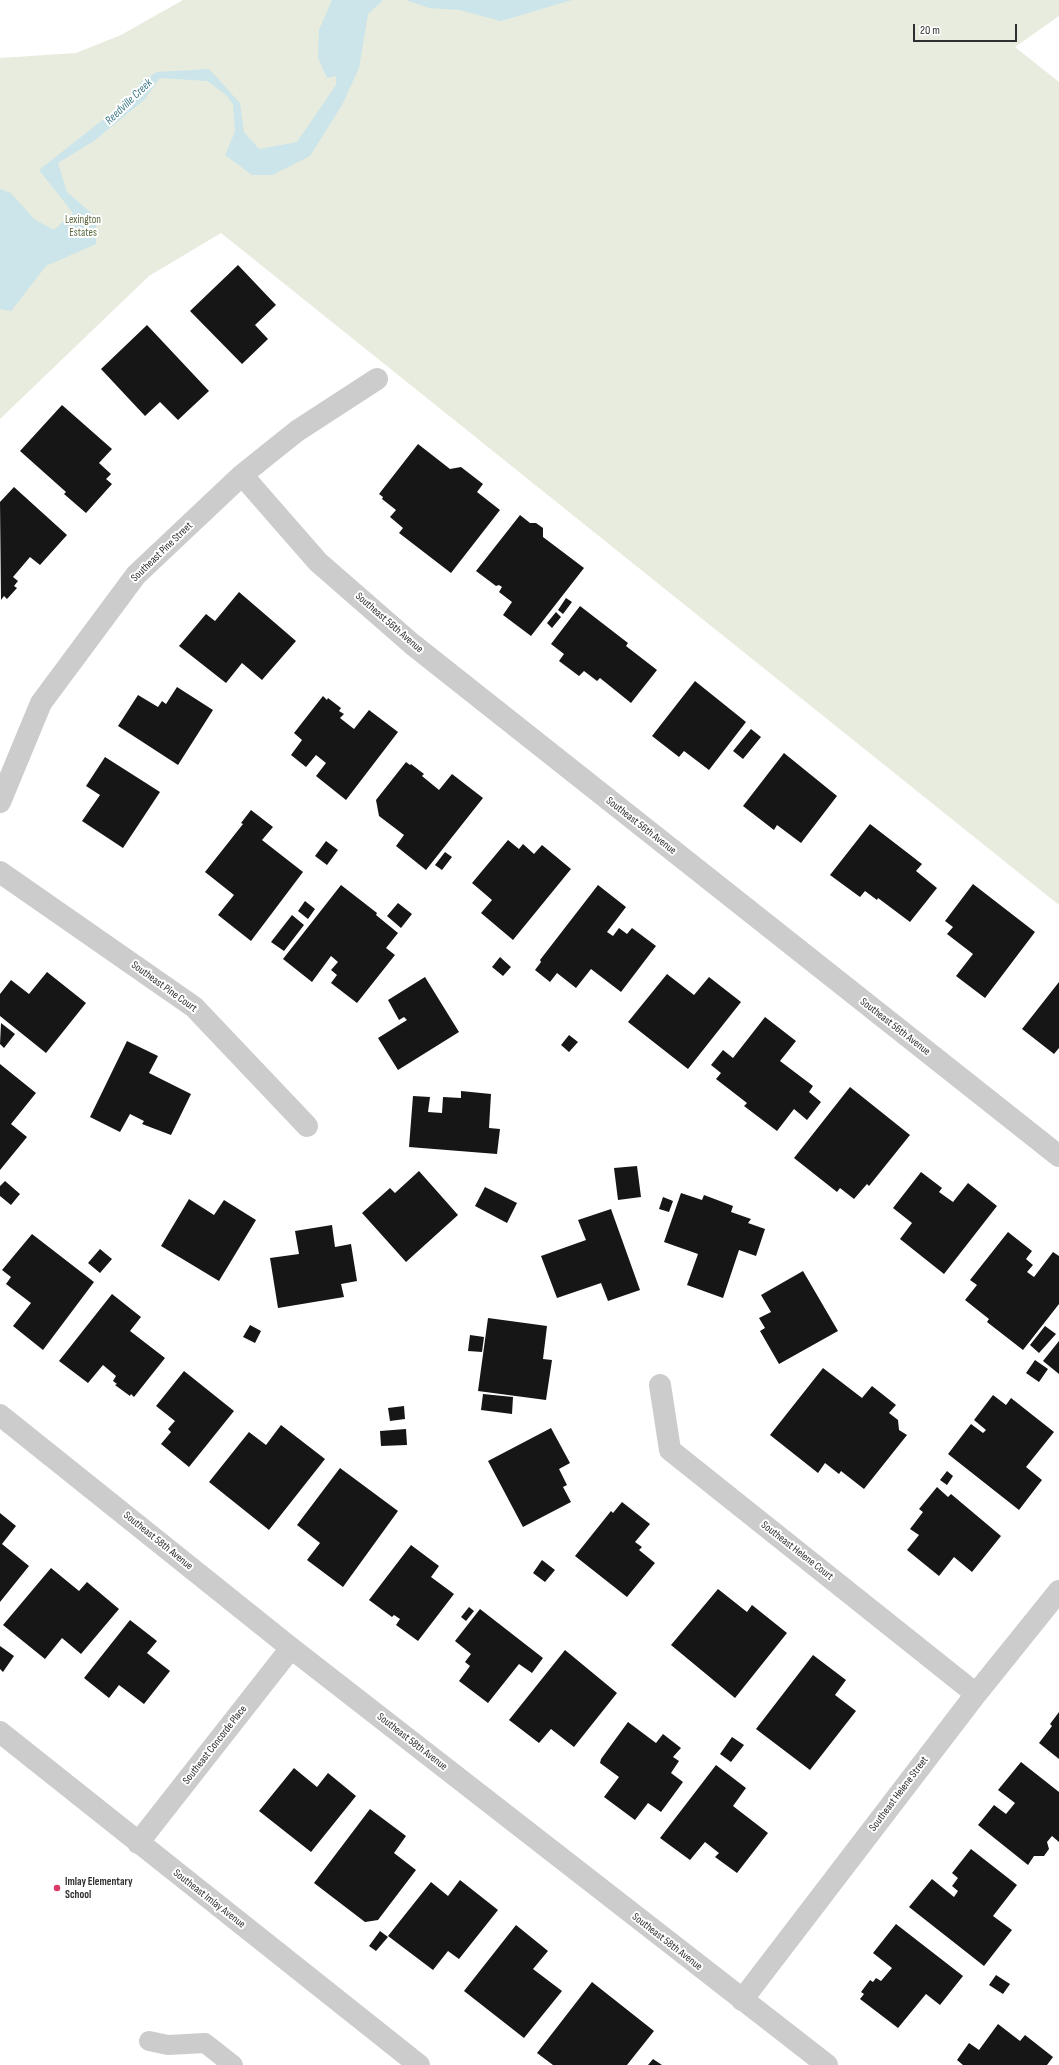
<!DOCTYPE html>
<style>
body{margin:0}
#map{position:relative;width:1059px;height:2065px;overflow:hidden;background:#fff;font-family:"Sofia Sans Condensed",sans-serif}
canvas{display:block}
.scale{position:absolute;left:913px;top:24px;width:104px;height:18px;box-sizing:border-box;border:2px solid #2f2f2f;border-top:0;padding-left:5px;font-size:12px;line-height:14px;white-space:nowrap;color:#2f2f2f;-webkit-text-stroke:3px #fff;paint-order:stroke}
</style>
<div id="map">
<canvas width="1059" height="2065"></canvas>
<div class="scale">20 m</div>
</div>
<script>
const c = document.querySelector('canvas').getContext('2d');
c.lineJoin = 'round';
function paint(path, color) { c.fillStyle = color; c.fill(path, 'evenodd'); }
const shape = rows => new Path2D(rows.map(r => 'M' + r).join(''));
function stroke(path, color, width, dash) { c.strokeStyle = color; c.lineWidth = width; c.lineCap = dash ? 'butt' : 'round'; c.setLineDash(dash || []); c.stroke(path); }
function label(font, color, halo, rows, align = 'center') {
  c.font = font + ' "Sofia Sans Condensed",sans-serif'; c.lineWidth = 4; c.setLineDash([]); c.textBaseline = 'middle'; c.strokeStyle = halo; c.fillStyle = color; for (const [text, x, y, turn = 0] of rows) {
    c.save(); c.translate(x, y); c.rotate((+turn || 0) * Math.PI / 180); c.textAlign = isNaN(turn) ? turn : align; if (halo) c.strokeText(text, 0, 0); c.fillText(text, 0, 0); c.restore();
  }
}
paint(shape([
 [183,0,1059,0,1059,16,1015,47,1059,82,1059,905,221,233,149,276,0,419,0,58,76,53,121,35]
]), '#e8ecde');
paint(shape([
 [332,0,383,0,368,14,359,68,342,105,310,156,272,175,252,175,225,155,235,132,233,104,226,95,207,81,160,78,144,100,94,141,58,163,67,192,96,217,96,244,46,266,11,311,0,309,0,189,11,193,34,219,54,230,73,213,39,170,128,100,142,81,157,72,209,69,240,103,244,132,259,149,297,142,336,85,336,76,327,78,318,58,319,30],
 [406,0,572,0,501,21,459,10,429,8]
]), '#cbe5ea');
paint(shape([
 [238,265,276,305,255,325,268,339,242,364,190,311],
 [147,325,209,391,178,420,160,402,145,416,101,369],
 [62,405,112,449,99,463,111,474,106,479,112,484,86,513,64,494,66,492,20,451],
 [418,444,450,469,461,467,483,484,477,492,500,510,451,573,399,533,403,528,390,517,396,510,382,499,383,497,379,494],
 [14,487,67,535,40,565,30,557,13,577,18,581,14,586,17,588,7,599,4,596,1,600,0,502],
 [520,515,530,523,536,523,543,528,543,537,584,568,531,636,503,615,512,602,499,592,502,587,499,585,496,586,476,571],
 [239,592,296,641,262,680,242,663,226,683,179,646,206,614,215,621],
 [566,598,572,602,563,614,558,610],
 [580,606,628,643,626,646,657,670,631,703,600,678,597,681,584,671,579,676,559,661,564,654,551,644],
 [556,612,561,617,552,628,547,623],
 [695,681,746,722,709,770,684,751,679,757,652,736],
 [177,687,213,710,178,765,118,726,138,695,158,707,162,701,166,704],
 [323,696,327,700,328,698,341,708,339,711,344,714,340,718,354,729,369,710,398,732,346,800,316,776,326,763,316,755,306,767,291,755,302,740,294,733],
 [751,729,761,737,743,759,733,751],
 [784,753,837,796,801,843,777,825,774,830,743,806],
 [105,757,160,792,123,848,82,821,100,795,86,786],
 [406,762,410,765,411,764,424,774,422,776,439,790,452,774,483,798,426,870,396,846,404,835,379,816,376,800],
 [251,810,273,827,262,840,303,872,251,941,218,915,234,895,205,872,243,824,241,823],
 [870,824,922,864,916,871,937,888,910,922,878,898,877,900,865,891,860,897,830,875],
 [508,840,519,849,523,844,534,854,542,845,571,869,513,940,481,913,492,900,472,883],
 [326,841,338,850,327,865,315,856],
 [445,852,452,857,442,870,435,865],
 [973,884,1035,932,985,998,956,976,973,954,947,934,953,927,945,921],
 [341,885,377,913,376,915,398,933,386,948,395,955,357,1003,331,983,337,975,331,970,338,962,331,956,312,982,283,959],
 [598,885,626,907,607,932,613,936,619,928,627,934,632,928,656,946,621,992,591,969,576,988,557,973,550,982,535,970,541,962,540,960],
 [305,901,315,909,308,919,298,911],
 [398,903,412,914,401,928,387,916],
 [292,915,304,925,284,951,271,942],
 [500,957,511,967,503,976,492,967],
 [47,972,86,1003,46,1053,0,1016,0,994,11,980,29,994],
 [667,974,694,995,709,977,741,1002,688,1069,628,1022],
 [425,977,459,1032,398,1070,378,1038,407,1020,404,1017,399,1020,388,1000],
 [1059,982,1059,1048,1054,1054,1022,1029],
 [765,1017,796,1041,780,1061,813,1086,809,1092,821,1102,807,1120,794,1109,777,1131,744,1106,747,1103,716,1079,721,1073,711,1065,723,1050,733,1058],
 [1,1023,15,1034,4,1048,0,1044],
 [569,1035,578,1042,569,1052,561,1045],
 [127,1041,158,1056,149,1073,191,1094,171,1135,142,1124,144,1121,130,1114,120,1132,90,1117],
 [0,1064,36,1093,11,1124,27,1137,0,1170],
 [850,1087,910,1135,869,1186,867,1184,854,1199,840,1188,837,1192,794,1158],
 [461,1091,491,1094,489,1128,500,1129,497,1154,409,1147,413,1096,430,1097,428,1112,442,1113,443,1097,461,1098],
 [637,1166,641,1197,618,1200,614,1168],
 [419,1171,458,1215,406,1262,362,1213,390,1188,395,1193],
 [921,1172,942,1188,939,1192,953,1202,968,1183,997,1206,944,1274,900,1239,912,1223,893,1208],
 [5,1181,20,1194,11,1205,0,1196,0,1186],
 [485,1187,517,1203,507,1223,475,1206],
 [681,1193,702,1200,704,1195,733,1206,731,1212,751,1219,748,1223,765,1229,756,1256,739,1250,723,1298,687,1285,698,1254,664,1242],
 [663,1197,673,1201,669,1212,659,1209],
 [189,1199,214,1215,224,1200,256,1220,219,1281,161,1246],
 [611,1209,640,1290,608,1301,601,1283,557,1298,541,1256,586,1240,578,1220],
 [332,1225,335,1247,351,1244,357,1281,341,1284,344,1297,278,1308,270,1258,299,1254,295,1231],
 [1008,1232,1032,1251,1026,1259,1033,1265,1027,1272,1034,1277,1053,1252,1059,1256,1059,1304,1023,1350,987,1322,989,1319,965,1300,977,1285,970,1280],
 [32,1234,94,1282,43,1350,13,1326,31,1303,6,1284,11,1277,2,1270],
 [100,1249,112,1259,100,1273,88,1263],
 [803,1271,838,1331,779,1364,760,1331,765,1328,759,1318,771,1312,761,1295],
 [112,1294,141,1317,130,1331,165,1358,134,1397,131,1394,130,1396,115,1385,117,1384,113,1381,116,1376,103,1365,88,1383,59,1361],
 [488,1318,547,1326,543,1359,552,1360,546,1400,478,1391],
 [250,1325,261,1331,255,1343,243,1337],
 [1045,1326,1056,1334,1039,1353,1030,1345],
 [470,1335,484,1337,482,1352,468,1351],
 [1059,1341,1059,1374,1043,1361],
 [1035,1360,1048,1369,1039,1382,1026,1373],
 [823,1368,862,1398,872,1386,896,1405,889,1413,898,1420,899,1430,907,1435,864,1489,841,1471,839,1474,825,1463,818,1473,770,1435],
 [184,1371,234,1411,189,1467,161,1444,171,1432,168,1429,175,1421,156,1406],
 [483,1394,513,1397,512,1414,481,1410],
 [993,1395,1006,1405,1011,1398,1054,1432,1026,1467,1042,1480,1019,1510,948,1454,971,1424,983,1433,986,1430,974,1420],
 [404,1406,405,1419,390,1421,388,1408],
 [281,1425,325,1459,269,1530,209,1482,249,1432,266,1445],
 [551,1428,570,1463,559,1469,567,1485,563,1487,571,1502,523,1527,488,1461],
 [406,1429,407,1445,381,1446,380,1431],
 [340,1468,398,1511,343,1587,307,1560,320,1543,297,1525],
 [947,1471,953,1476,947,1485,940,1480],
 [937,1487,948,1497,951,1494,1001,1536,972,1572,954,1557,939,1576,907,1550,919,1535,910,1529,923,1512,919,1509],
 [622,1502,650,1524,635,1542,642,1547,639,1550,655,1563,627,1597,575,1556,611,1511,613,1513],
 [0,1513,16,1526,2,1544,29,1566,0,1602],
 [411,1545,439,1566,431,1577,454,1594,418,1641,396,1625,400,1619,394,1615,392,1617,369,1600],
 [542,1560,555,1570,545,1582,533,1573],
 [51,1568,79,1591,87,1582,119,1609,81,1654,62,1638,45,1659,3,1625],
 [718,1589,747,1612,752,1605,787,1633,735,1698,671,1645],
 [469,1607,474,1611,466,1621,461,1617],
 [480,1609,543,1658,532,1673,519,1664,488,1703,459,1681,470,1666,465,1662,471,1654,455,1641],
 [130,1620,157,1641,147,1653,170,1671,144,1704,119,1685,109,1698,84,1678],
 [0,1646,14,1656,3,1672,0,1669],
 [565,1650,617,1693,574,1747,551,1729,539,1743,509,1720],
 [813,1655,846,1680,835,1695,856,1711,810,1770,756,1729],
 [1059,1712,1059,1759,1039,1743,1052,1726,1050,1724],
 [628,1722,656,1743,663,1734,681,1748,673,1757,679,1761,671,1773,683,1782,661,1812,648,1803,635,1820,604,1797,619,1777,600,1763,601,1759],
 [732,1737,744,1745,731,1762,720,1754],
 [1021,1762,1059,1792,1059,1842,1052,1836,1047,1842,1049,1849,1044,1856,1034,1856,1028,1865,978,1825,994,1805,1006,1814,1015,1803,998,1790],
 [716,1765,746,1788,733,1806,768,1833,737,1873,715,1857,719,1853,705,1842,690,1860,660,1838],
 [294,1768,317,1787,328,1773,356,1796,311,1852,259,1811],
 [370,1809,406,1836,394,1853,416,1870,378,1920,365,1922,314,1883],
 [971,1849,1017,1885,993,1916,1012,1930,984,1966,909,1907,932,1879,954,1897,958,1891,952,1886,958,1878,952,1873],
 [460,1880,498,1910,459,1959,448,1951,433,1970,388,1936,431,1882,448,1896],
 [896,1924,963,1976,940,2005,926,1994,898,2028,860,1999,864,1994,861,1992,870,1980,873,1982,876,1978,881,1981,892,1968,873,1953],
 [516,1925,548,1951,533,1969,562,1991,524,2038,464,1991],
 [380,1931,388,1937,376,1951,369,1946],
 [996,1975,1010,1984,1003,1994,989,1985],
 [592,1982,654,2031,627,2065,553,2065,537,2053],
 [998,2024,1020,2041,1025,2035,1053,2057,1047,2065,963,2065,957,2060,969,2043,979,2050],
 [653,2059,662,2065,648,2065]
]), '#161616');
stroke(shape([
 [149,2041,168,2045,205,2043,233,2065]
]), '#ccc', 20);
stroke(shape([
 [242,475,318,562,412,644,1059,1156],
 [0,802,41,703,136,575,242,475,297,431,377,379],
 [0,872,194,1007,307,1126],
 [660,1385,670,1450,976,1694],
 [0,1415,291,1648,827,2065],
 [0,1732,419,2065],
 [138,1843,291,1648],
 [742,2000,976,1694,1059,1591]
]), '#ccc', 22);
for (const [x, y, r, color] of [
 [57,1888,4,"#dc3b69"]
]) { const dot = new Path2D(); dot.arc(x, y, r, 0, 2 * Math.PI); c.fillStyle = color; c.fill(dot); stroke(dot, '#fff', 1.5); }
label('11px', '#5b693f', '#fff', [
 ["Lexington",83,220],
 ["Estates",83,233]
]);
label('11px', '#2f2f2f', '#fff', [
 ["Southeast Pine Street",162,552,-44],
 ["Southeast 56th Avenue",389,623,41],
 ["Southeast 56th Avenue",641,826,38],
 ["Southeast Pine Court",164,987,36],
 ["Southeast 56th Avenue",895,1027,38],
 ["Southeast 58th Avenue",158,1541,39],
 ["Southeast Helene Court",797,1551,38],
 ["Southeast 58th Avenue",412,1742,38],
 ["Southeast Concorde Place",215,1745,-52],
 ["Southeast Helene Street",899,1794,-53],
 ["Southeast Imlay Avenue",209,1899,38],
 ["Southeast 58th Avenue",667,1942,38]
]);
label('bold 11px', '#2f2f2f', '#fff', [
 ["Imlay Elementary",65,1882],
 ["School",65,1895]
], 'left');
label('italic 12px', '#3f7a88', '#fff', [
 ["Reedville Creek",129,102,-44]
]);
</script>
